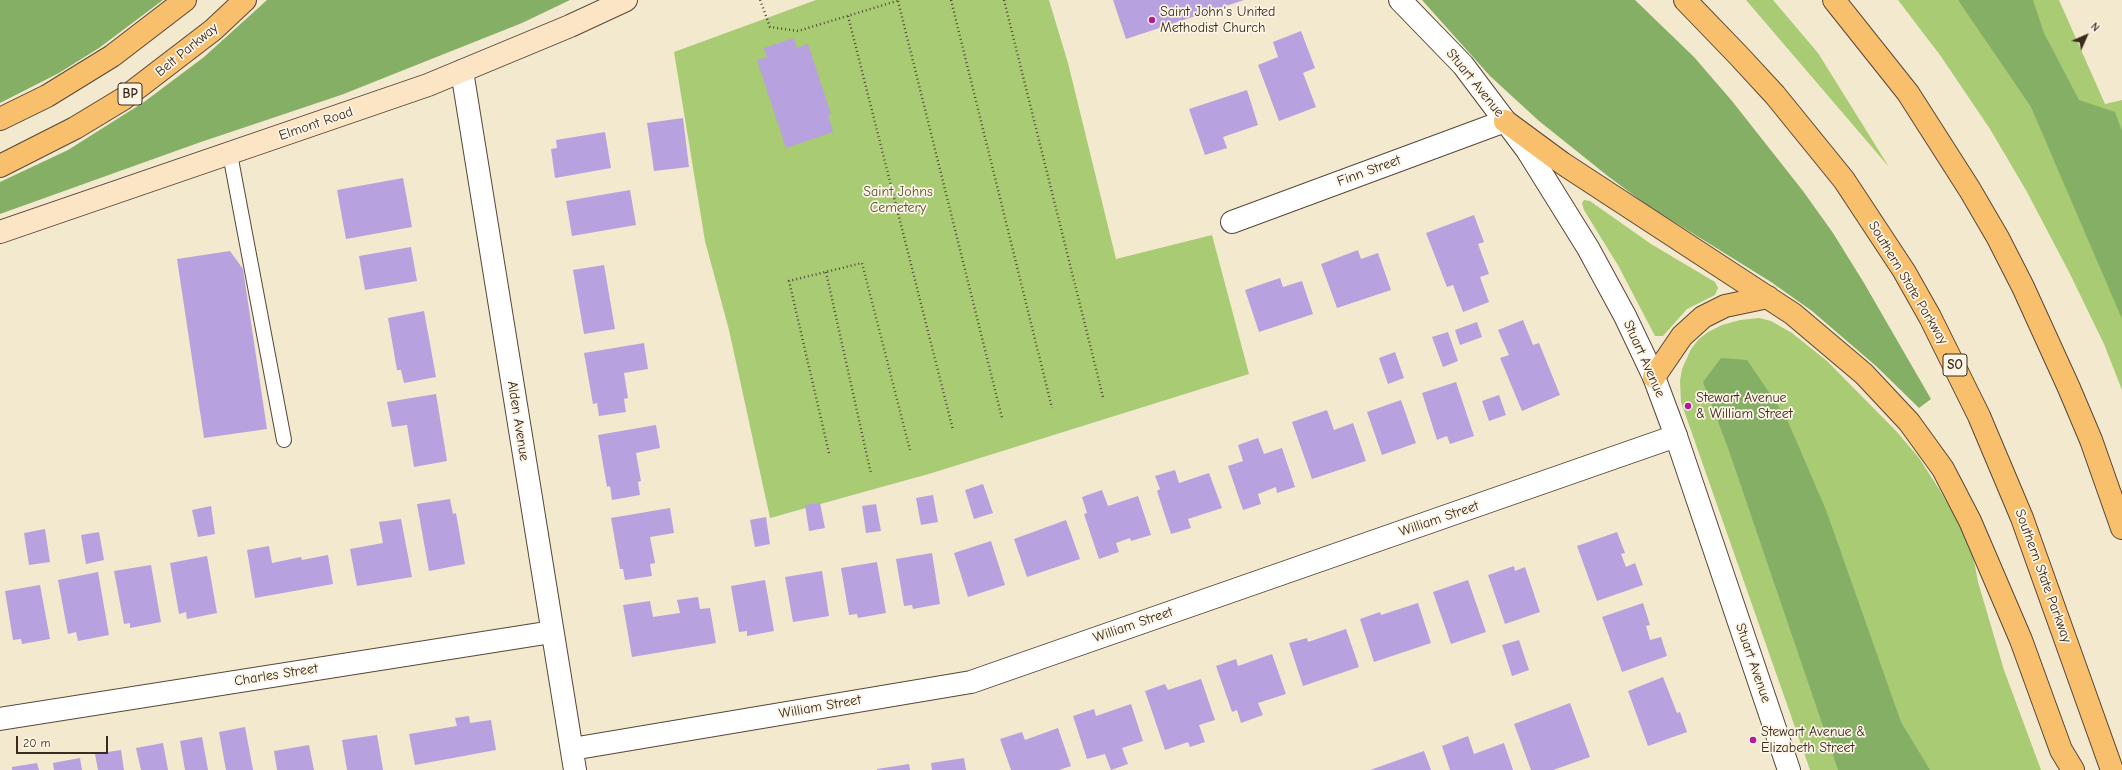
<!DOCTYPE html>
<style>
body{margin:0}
#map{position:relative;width:2122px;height:770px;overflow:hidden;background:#f3e9cf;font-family:"Comic Neue",sans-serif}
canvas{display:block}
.north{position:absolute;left:2066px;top:16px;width:40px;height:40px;-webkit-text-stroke:3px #fcf5e5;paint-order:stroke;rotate:45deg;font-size:11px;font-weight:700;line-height:16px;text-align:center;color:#3b2a1e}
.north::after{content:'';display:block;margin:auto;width:14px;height:18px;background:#3b2a1e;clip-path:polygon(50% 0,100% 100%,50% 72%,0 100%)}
.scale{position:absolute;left:16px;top:736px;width:92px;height:18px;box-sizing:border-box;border:2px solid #3b2a1e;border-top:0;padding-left:5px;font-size:12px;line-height:14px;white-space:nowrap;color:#3b2a1e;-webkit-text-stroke:3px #fcf5e5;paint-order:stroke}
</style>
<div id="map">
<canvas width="2122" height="770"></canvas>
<div class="north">N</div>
<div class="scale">20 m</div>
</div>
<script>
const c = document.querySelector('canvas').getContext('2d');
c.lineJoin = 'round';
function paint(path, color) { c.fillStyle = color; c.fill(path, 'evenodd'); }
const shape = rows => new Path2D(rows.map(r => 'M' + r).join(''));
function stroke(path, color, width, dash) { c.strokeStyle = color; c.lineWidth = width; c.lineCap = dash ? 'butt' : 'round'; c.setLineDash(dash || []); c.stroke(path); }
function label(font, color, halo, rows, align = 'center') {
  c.font = font + ' "Comic Neue",sans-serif'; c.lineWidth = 3.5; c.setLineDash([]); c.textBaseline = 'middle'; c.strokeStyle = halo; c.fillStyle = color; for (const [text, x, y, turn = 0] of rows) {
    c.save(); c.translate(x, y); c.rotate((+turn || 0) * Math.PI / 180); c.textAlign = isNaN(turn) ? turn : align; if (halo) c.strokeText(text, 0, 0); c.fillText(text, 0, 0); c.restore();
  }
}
paint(shape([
 [816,0,1049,0,1068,63,1116,259,1212,235,1249,374,932,473,770,518,729,330,705,241,674,52],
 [1746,0,1773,0,1818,53,1889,167],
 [1898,0,2059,0,2105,104,2122,100,2122,390,2104,344,2069,272,2027,192,1990,129,1940,55],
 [1584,200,1590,201,1651,244,1715,282,1718,288,1715,295,1687,309,1663,336,1655,336,1619,267,1584,210,1582,203],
 [1759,318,1771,321,1792,333,1827,361,1897,432,1919,458,1939,489,1963,530,1972,550,1978,582,2004,670,2041,770,1810,770,1681,402,1680,381,1682,369,1691,349,1699,339,1708,332,1722,325,1740,320]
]), '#a9cb74');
paint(shape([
 [0,0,163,0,99,48,59,73,0,103],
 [267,0,570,0,522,23,341,95,198,143,0,214,0,182,68,150,144,102,204,57],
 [1422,0,1635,0,1694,57,1732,101,1803,191,1833,233,1864,283,1931,399,1919,408,1876,366,1812,311,1771,282,1647,205,1609,177,1539,121,1490,76],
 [1958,0,2033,0,2044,33,2079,100,2115,112,2122,131,2122,319,2031,107],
 [1721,358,1747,360,1786,417,1826,510,1901,722,1930,770,1838,770,1728,448,1703,382]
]), '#86af66');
paint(shape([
 [1113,0,1244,0,1126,39],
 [1301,31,1315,68,1303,73,1316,107,1279,121,1258,65,1278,57,1273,42],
 [794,38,797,48,808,44,831,114,828,115,833,132,786,148,757,60,767,57,764,48],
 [1247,90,1258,125,1223,137,1227,148,1205,155,1189,109],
 [683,118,689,167,654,171,647,123],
 [605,132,611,168,555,178,551,149,557,148,556,140],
 [403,178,412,227,346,239,337,190],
 [630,190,636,225,572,236,566,201],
 [1474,215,1484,242,1478,244,1489,274,1480,277,1489,302,1463,312,1453,285,1447,287,1426,233],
 [411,247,417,281,365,290,359,256],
 [1358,250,1361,259,1378,253,1391,290,1337,308,1321,264],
 [230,251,243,269,267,429,204,438,177,259],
 [604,265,615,329,584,334,573,270],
 [1280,278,1283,287,1302,281,1313,314,1259,332,1245,290],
 [424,311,436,377,404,383,401,370,397,370,388,318],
 [1523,320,1533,345,1539,343,1560,395,1522,411,1500,358,1509,355,1498,330],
 [1477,322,1482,337,1460,345,1455,330],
 [1448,332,1458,361,1443,367,1432,337],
 [644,343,648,369,624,373,628,398,624,399,626,412,599,416,597,403,593,404,584,353],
 [1395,352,1404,378,1388,384,1379,358],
 [1456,382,1474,436,1450,444,1447,436,1437,440,1422,393],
 [436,394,447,461,414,467,407,425,392,427,387,402],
 [1499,395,1506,415,1489,421,1482,401],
 [1401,400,1416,443,1382,455,1367,412],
 [1327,410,1334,430,1353,423,1366,461,1312,479,1292,422],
 [656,425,660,448,636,453,641,481,638,482,640,495,612,500,610,486,607,487,598,435],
 [1258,438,1264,454,1282,448,1295,487,1277,493,1276,487,1258,494,1261,504,1243,510,1228,466,1243,461,1238,445],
 [1175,470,1179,483,1209,473,1222,508,1188,519,1191,528,1171,534,1157,491,1160,489,1155,476],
 [983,484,993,513,974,519,965,490],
 [1102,490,1108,506,1138,496,1151,535,1131,541,1130,538,1116,543,1119,552,1099,559,1084,514,1087,513,1082,497],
 [933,495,938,522,921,525,916,498],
 [450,499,453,514,456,513,465,564,429,571,417,504],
 [820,503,825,528,809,531,805,505],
 [876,504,881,531,866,533,862,506],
 [211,506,215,534,198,537,192,510],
 [670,508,674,533,650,537,655,563,650,564,652,576,625,580,623,569,620,569,611,518],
 [766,517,770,544,755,547,750,520],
 [401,519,412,577,357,586,350,549,383,543,379,522],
 [1066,520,1080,559,1027,577,1014,539],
 [45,529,50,562,29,565,24,533],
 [99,532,104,560,86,564,81,535],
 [1617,532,1625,553,1621,554,1626,567,1635,563,1643,585,1597,601,1577,546],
 [991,541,1005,585,968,597,954,553],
 [269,546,272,563,301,557,302,560,328,555,333,584,255,598,247,550],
 [932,553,940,604,913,609,912,605,904,606,896,559],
 [207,556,217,613,187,619,186,612,179,614,170,563],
 [877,562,886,613,858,618,857,614,849,615,841,568],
 [151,565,161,622,130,628,130,623,124,624,114,571],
 [1514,566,1515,571,1525,567,1540,612,1505,624,1488,575],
 [822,571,829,616,793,622,785,577],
 [98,572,109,635,78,641,76,632,68,634,58,580],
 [765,580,774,631,747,636,747,631,739,632,731,586],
 [1468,580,1486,632,1451,644,1433,592],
 [40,585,50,639,22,644,21,639,13,640,5,591],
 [698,597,700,609,710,608,716,643,632,657,623,605,650,601,653,617,680,613,677,600],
 [1418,603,1431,643,1374,662,1360,619,1380,612,1381,615],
 [1643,603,1650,625,1646,626,1650,640,1661,637,1667,656,1622,672,1602,617],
 [1346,629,1359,667,1303,686,1289,643,1307,638,1308,642],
 [1519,640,1529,670,1512,676,1502,645],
 [1272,654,1286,694,1258,703,1263,715,1241,723,1237,710,1232,712,1216,666,1236,659,1238,666],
 [1663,677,1677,713,1680,712,1687,732,1648,746,1628,691],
 [1201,679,1215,720,1199,725,1205,742,1190,747,1188,742,1165,750,1145,691,1165,684,1168,690],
 [1570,703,1590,757,1553,770,1531,770,1514,724],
 [1131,704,1143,741,1122,748,1128,764,1111,770,1105,754,1087,759,1073,716,1094,709,1096,716],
 [469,716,470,723,491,720,496,750,415,765,409,734,457,726,455,718],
 [245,727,253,770,226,770,219,732],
 [1058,728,1071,766,1059,770,1011,770,1000,739,1022,732,1025,740],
 [377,735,383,770,347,770,342,740],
 [1468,736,1474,754,1504,743,1513,770,1450,770,1442,746],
 [202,737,208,770,185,770,180,741],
 [163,743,168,770,141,770,136,748],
 [309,745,314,770,277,770,274,751],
 [121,750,124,770,98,770,95,754],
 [1424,751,1431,770,1370,770],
 [80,758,82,770,54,770,53,763],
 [964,758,966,770,932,770,931,763],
 [37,763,39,770,12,770,12,767],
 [909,764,910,770,877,770,877,769]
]), '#b8a1df');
const service = shape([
 [230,154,284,440]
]);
const minor = shape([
 [462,71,575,770],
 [1232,222,1505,121],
 [0,719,552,632],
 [572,749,971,682,1676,436]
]);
const tertiary = shape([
 [1400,0,1463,65,1527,150,1588,248,1625,316,1654,377,1676,436,1789,770]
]);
const secondary = shape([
 [0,232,428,85,570,26,626,0]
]);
const motorway = shape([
 [1685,0,1739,56,1775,95,1844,180,1904,271,1930,317,1979,416,2022,518,2112,770],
 [1834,0,1908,93,1970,190,1998,238,2023,287,2069,388,2091,440,2122,528],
 [0,119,47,96,112,56,185,0],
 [1505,121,1562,163,1793,314,1864,374,1909,422,1943,469,1970,521,2021,640,2061,750,2073,770],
 [0,166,75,128,123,99,213,30,245,0],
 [1654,377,1682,336,1703,317,1725,306,1768,297]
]);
stroke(service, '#574739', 16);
stroke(minor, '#574739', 24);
stroke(tertiary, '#574739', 24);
stroke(secondary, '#574739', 24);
stroke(motorway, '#574739', 24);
stroke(shape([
 [760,0,770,27,798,31,900,0],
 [951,0,1052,408],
 [1004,0,1103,397],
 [898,1,1002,418],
 [848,16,953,430],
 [826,272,871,474],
 [829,453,789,281,862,263,910,450]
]), '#574739', 2.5, [1, 3]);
stroke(service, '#fff', 14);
stroke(minor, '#fff', 22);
stroke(tertiary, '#fff', 22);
stroke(secondary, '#fce5c4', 22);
stroke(motorway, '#f8bf6c', 22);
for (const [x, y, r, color] of [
 [1152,20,4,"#b5179e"],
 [1688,406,4,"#b5179e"],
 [1753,740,4,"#b5179e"]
]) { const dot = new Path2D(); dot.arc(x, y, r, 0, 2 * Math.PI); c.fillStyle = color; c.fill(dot); stroke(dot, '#fcf5e5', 1.5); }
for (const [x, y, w] of [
 [130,94,24],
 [1955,365,24]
]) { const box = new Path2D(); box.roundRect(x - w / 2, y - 11, w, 22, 3); c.fillStyle = '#fcf5e5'; c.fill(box); stroke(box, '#3b2a1e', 1); }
label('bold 13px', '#3b2a1e', null, [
 ["BP",130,94],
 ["SO",1955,365]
]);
label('14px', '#3b2a1e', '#fcf5e5', [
 ["Saint John's United",1160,12],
 ["Methodist Church",1160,28],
 ["Stewart Avenue",1696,398],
 ["& William Street",1696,414],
 ["Stewart Avenue &",1761,732],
 ["Elizabeth Street",1761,748]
], 'left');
label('14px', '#3b2a1e', '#fcf5e5', [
 ["Belt Parkway",187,50,-39],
 ["Stuart Avenue",1475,83,51],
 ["Elmont Road",316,124,-19],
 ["Finn Street",1369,171,-20],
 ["Southern State Parkway",1908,283,59],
 ["Stuart Avenue",1644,359,66],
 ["Alden Avenue",518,421,81],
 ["William Street",1439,519,-19],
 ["Southern State Parkway",2043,576,70],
 ["William Street",1133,625,-19],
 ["Stuart Avenue",1753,663,71],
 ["Charles Street",276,675,-9],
 ["William Street",820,707,-10]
]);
label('14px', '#565234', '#fcf5e5', [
 ["Saint Johns",898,192],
 ["Cemetery",898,208]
]);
</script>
